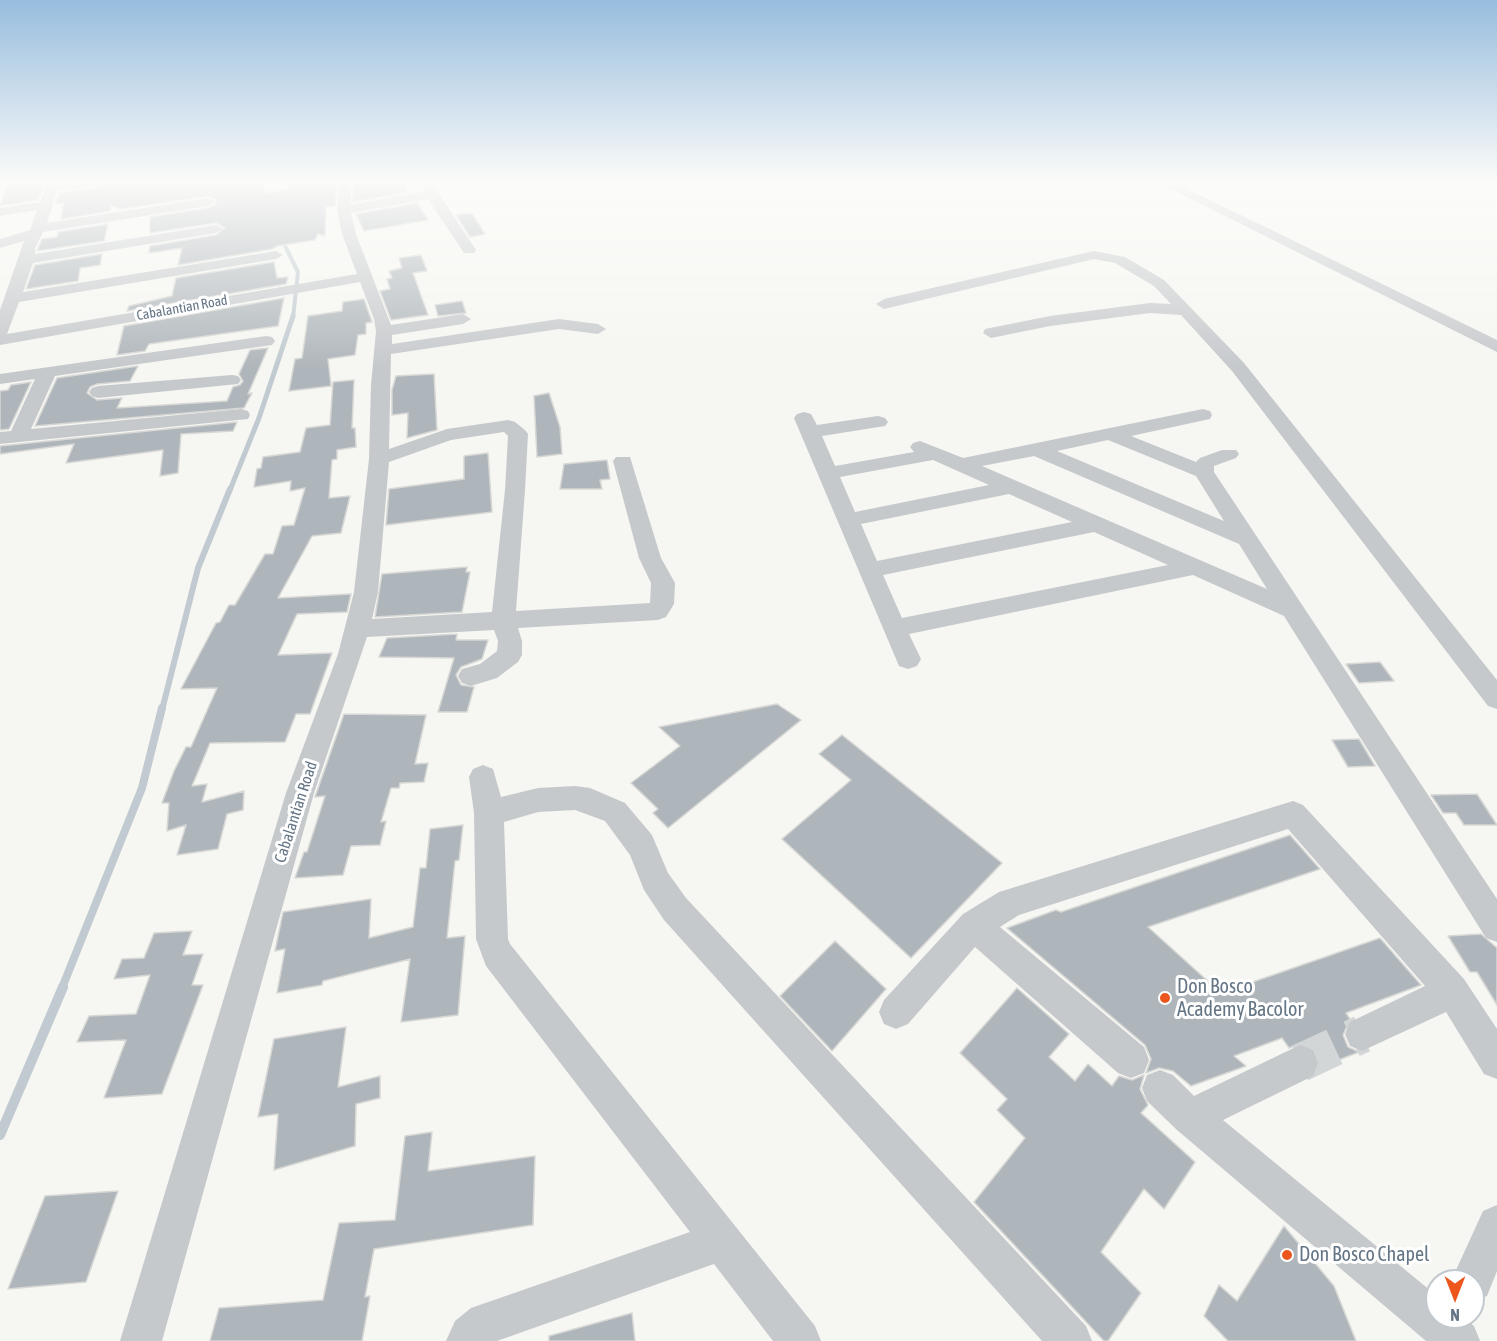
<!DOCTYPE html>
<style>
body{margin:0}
#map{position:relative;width:1497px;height:1341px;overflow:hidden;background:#f6f6f2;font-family:"Asap Condensed",sans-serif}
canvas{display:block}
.north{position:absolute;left:1425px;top:1269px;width:60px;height:60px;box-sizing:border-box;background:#fff;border:2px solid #c1c8ce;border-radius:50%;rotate:180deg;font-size:16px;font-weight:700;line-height:24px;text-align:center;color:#647585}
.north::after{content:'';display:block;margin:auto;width:21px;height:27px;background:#ec561d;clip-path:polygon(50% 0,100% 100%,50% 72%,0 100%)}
</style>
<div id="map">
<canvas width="1497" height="1341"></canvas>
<div class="north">N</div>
</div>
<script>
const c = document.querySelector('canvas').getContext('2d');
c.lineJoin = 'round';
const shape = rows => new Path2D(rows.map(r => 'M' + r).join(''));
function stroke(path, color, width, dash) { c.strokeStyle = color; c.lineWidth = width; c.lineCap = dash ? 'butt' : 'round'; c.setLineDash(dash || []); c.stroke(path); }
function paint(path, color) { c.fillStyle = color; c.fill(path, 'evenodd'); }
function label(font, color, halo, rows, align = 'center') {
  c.font = font + ' "Asap Condensed",sans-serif'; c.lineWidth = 6; c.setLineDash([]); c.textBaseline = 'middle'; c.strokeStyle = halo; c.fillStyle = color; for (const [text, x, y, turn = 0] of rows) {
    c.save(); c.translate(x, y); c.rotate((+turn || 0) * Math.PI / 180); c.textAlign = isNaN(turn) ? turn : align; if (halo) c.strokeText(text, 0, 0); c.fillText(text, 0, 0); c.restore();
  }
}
stroke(shape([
 [278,239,283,242,298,272,293,318]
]), '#c0cad0', 4);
stroke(shape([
 [230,490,259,418,293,316]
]), '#c0cad0', 5);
stroke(shape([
 [162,710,198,568,230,489]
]), '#c0cad0', 6);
stroke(shape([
 [62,988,142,788,162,708]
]), '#c0cad0', 8);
stroke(shape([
 [0,1135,63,987]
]), '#c0cad0', 10);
const building = shape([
 [9,181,46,181,38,200,0,206,9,181],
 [106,181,240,181,241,184,261,181,266,193,286,190,294,181,337,181,335,206,326,207,325,236,318,234,315,240,277,246,272,249,178,265,182,248,149,253,150,246,216,235,225,228,216,223,150,233,150,217,208,208,216,204,216,200,208,196,121,209,111,206,110,211,61,219,64,203,55,204,59,193,98,187,106,181],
 [353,181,403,181,409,192,353,202,353,181],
 [417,203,428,220,364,231,356,214,417,203],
 [472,213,485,234,470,237,456,215,472,213],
 [108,224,104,241,37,251,42,239,57,237,58,232,108,224],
 [102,254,100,265,80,268,78,281,26,289,35,265,102,254],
 [421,255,427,271,413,273,428,315,391,320,380,291,390,289,387,279,392,278,389,271,402,268,399,258,421,255],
 [274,262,277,278,288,277,286,284,127,311,129,306,172,296,176,278,274,262],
 [284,298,278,326,149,344,145,351,117,355,124,326,284,298],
 [364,299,372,322,366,323,366,334,358,335,355,355,328,359,331,386,289,391,295,359,302,358,308,316,342,311,343,302,364,299],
 [462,301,466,313,438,316,435,305,462,301],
 [268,348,248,394,252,393,244,408,35,426,57,378,138,366,130,381,97,384,90,387,87,393,97,400,122,398,117,408,227,401,233,387,240,385,243,381,239,374,250,350,268,348],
 [434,374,437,430,407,438,408,413,392,415,392,390,396,376,434,374],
 [354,380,352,428,355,428,356,447,337,450,337,459,332,460,329,498,350,496,341,533,312,536,278,598,351,594,347,612,297,614,278,655,332,653,310,714,296,714,285,742,210,743,192,786,207,784,202,802,244,791,243,810,227,814,218,849,177,855,186,825,167,831,169,803,162,803,174,771,186,747,191,747,217,688,181,689,216,623,220,622,229,605,235,605,265,554,273,554,282,526,294,525,305,488,290,491,291,481,254,487,257,469,261,468,263,457,300,452,306,428,330,425,333,382,354,380],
 [31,382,9,429,0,430,0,391,8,390,11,385,31,382],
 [549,393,560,427,562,454,537,457,534,396,549,393],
 [237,422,233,431,181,434,178,473,160,476,163,450,66,463,74,444,0,454,0,446,237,422],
 [488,453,492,512,386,525,389,489,464,479,464,456,488,453],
 [607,460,610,479,600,480,602,489,560,489,564,464,607,460],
 [467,567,466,572,470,572,462,612,375,617,382,574,467,567],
 [457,634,456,640,488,640,482,659,461,667,456,675,461,685,474,687,467,712,438,712,454,658,379,657,387,638,457,634],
 [1380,662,1394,681,1359,683,1346,664,1380,662],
 [777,704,801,720,668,828,653,813,658,809,631,783,680,746,659,727,777,704],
 [344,714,426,715,415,764,428,763,424,782,400,783,399,788,391,788,381,822,386,821,380,845,351,846,343,875,295,878,304,852,307,852,325,796,315,797,344,714],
 [842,735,1002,863,911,958,782,839,851,780,819,754,842,735],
 [1359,739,1375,766,1348,767,1332,740,1359,739],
 [1477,794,1497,825,1464,825,1456,813,1443,813,1431,795,1477,794],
 [463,825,459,860,455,861,447,938,465,936,458,1015,401,1022,410,959,323,981,322,985,277,993,285,949,275,951,283,912,371,899,369,938,413,927,420,868,426,868,430,829,463,825],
 [1290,835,1320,869,1148,927,1221,993,1380,938,1421,985,1346,1013,1350,1019,1343,1035,1348,1047,1359,1052,1318,1068,1320,1062,1314,1048,1301,1043,1289,1048,1282,1038,1234,1056,1246,1066,1191,1086,1173,1071,1159,1068,1146,1073,1151,1059,1145,1045,1007,928,1056,910,1061,912,1290,835],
 [192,931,183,955,203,954,192,985,203,985,162,1094,104,1098,126,1040,77,1042,89,1016,136,1014,150,975,114,979,122,959,144,958,154,933,192,931],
 [1481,934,1497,948,1497,1005,1477,972,1470,972,1448,936,1481,934],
 [835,941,886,989,832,1051,780,996,835,941],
 [1017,988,1069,1034,1049,1057,1075,1081,1088,1064,1112,1086,1119,1076,1132,1080,1144,1075,1140,1089,1148,1105,1141,1113,1195,1162,1164,1209,1144,1189,1101,1252,1141,1293,1108,1341,1104,1341,974,1202,1025,1138,997,1110,1007,1099,960,1053,1017,988],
 [346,1027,338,1087,380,1076,380,1098,356,1104,355,1146,274,1170,278,1114,258,1117,274,1039,346,1027],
 [432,1132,428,1171,535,1156,533,1225,374,1249,365,1297,370,1296,362,1341,210,1341,219,1308,323,1300,339,1223,395,1220,405,1136,432,1132],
 [118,1191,86,1282,8,1289,45,1196,118,1191],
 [1284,1226,1334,1286,1356,1341,1228,1341,1204,1316,1219,1285,1237,1301,1284,1226],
 [632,1313,635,1341,549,1341,549,1336,632,1313]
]);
paint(building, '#afb6bb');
stroke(building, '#d7d8d5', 1.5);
stroke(shape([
 [1300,1063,1362,1034]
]), '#d2d6d7', 38, [38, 19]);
paint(shape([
 [48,181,60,181,60,183,104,181,98,185,57,191,47,223,208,198,215,202,208,206,43,232,35,248,35,254,216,225,223,229,216,233,33,263,23,292,276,251,283,255,276,259,19,302,7,334,357,274,342,234,337,210,339,181,351,181,351,205,424,191,421,181,433,181,439,194,476,250,474,253,464,253,428,199,351,213,356,234,391,325,463,314,471,319,463,324,392,335,392,344,559,319,598,324,606,329,598,334,559,329,391,354,389,449,447,429,508,420,515,422,525,430,528,434,525,490,516,611,650,603,651,583,639,558,613,461,616,457,630,457,661,558,675,583,674,604,666,617,658,620,518,628,522,641,522,655,518,662,497,678,471,686,462,683,458,676,462,669,480,664,497,651,498,641,494,630,367,637,314,793,162,1341,120,1341,286,793,338,654,354,592,369,459,371,385,376,331,374,319,360,282,0,345,0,310,24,241,0,248,0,239,30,230,37,210,0,216,0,208,40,202,48,181],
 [504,432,508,436,505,490,492,612,372,619,378,592,389,462,451,440,504,432],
 [1155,181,1171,181,1497,340,1497,352,1155,181],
 [1094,251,1125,257,1164,280,1244,363,1497,680,1497,709,1488,706,1232,371,1181,315,1150,313,1050,326,991,338,983,333,985,329,1050,316,1150,303,1171,304,1154,286,1115,263,1094,259,884,309,876,304,884,299,1094,251],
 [266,336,272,337,275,341,272,345,55,376,31,429,241,409,248,411,250,415,248,419,0,444,0,432,11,431,35,379,0,384,0,374,266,336],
 [232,375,238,376,241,380,238,384,98,398,92,396,89,392,92,388,98,386,232,375],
 [1203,409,1210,411,1212,415,1210,419,1131,436,1196,462,1200,458,1222,450,1236,450,1239,454,1236,458,1214,466,1214,472,1497,899,1497,942,1486,938,1284,616,1193,575,909,634,921,659,917,666,908,669,899,666,794,418,797,414,804,412,811,414,817,425,878,416,885,418,888,422,885,426,822,436,835,466,914,452,910,447,913,443,920,441,963,458,1203,409],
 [1108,440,1196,476,1224,521,1057,451,1108,440],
 [1034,456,1239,544,1267,589,982,466,1034,456],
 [933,460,989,485,855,512,840,477,933,460],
 [1009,494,1072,522,877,561,861,524,1009,494],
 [1094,532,1168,565,902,618,883,575,1094,532],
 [483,765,493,769,501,797,538,788,575,786,590,788,625,803,652,835,668,873,686,898,1086,1326,1092,1341,1042,1341,664,920,644,890,630,855,605,821,575,810,538,812,504,822,508,939,510,944,815,1326,821,1341,773,1341,714,1264,497,1341,446,1341,455,1321,471,1308,690,1232,486,966,476,939,474,813,469,777,473,769,483,765],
 [1293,801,1303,805,1464,979,1497,1029,1497,1079,1484,1074,1446,1012,1362,1051,1350,1046,1345,1034,1350,1022,1425,986,1288,829,1019,915,1000,927,1144,1047,1149,1060,1144,1073,1131,1078,1118,1073,975,947,908,1024,896,1029,884,1024,879,1012,884,1000,963,914,999,892,1293,801],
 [1300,1045,1313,1050,1318,1063,1313,1076,1223,1120,1437,1296,1437,1317,1463,1317,1474,1326,1480,1341,1426,1341,1177,1130,1147,1101,1142,1088,1147,1075,1160,1070,1173,1075,1194,1096,1300,1045],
 [1497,1205,1497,1271,1487,1296,1473,1301,1473,1281,1451,1281,1483,1211,1497,1205]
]), '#c6c9cc');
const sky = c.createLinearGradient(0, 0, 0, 369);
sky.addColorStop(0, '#98bdde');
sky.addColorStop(0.49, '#fbfbf9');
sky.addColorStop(1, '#fbfbf900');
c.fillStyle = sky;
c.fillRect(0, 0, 1497, 369);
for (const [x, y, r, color] of [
 [1165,998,6,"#ec561d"],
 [1287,1255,6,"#ec561d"]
]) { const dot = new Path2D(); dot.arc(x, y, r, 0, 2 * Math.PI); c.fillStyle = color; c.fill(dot); stroke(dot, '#fff', 2); }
label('14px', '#647585', '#fff', [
 ["Cabalantian Road",182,308,-10]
]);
label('16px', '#647585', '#fff', [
 ["Cabalantian Road",296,812,-72]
]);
label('20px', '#647585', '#fff', [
 ["Don Bosco",1177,987],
 ["Academy Bacolor",1177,1010],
 ["Don Bosco Chapel",1299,1255]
], 'left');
</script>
